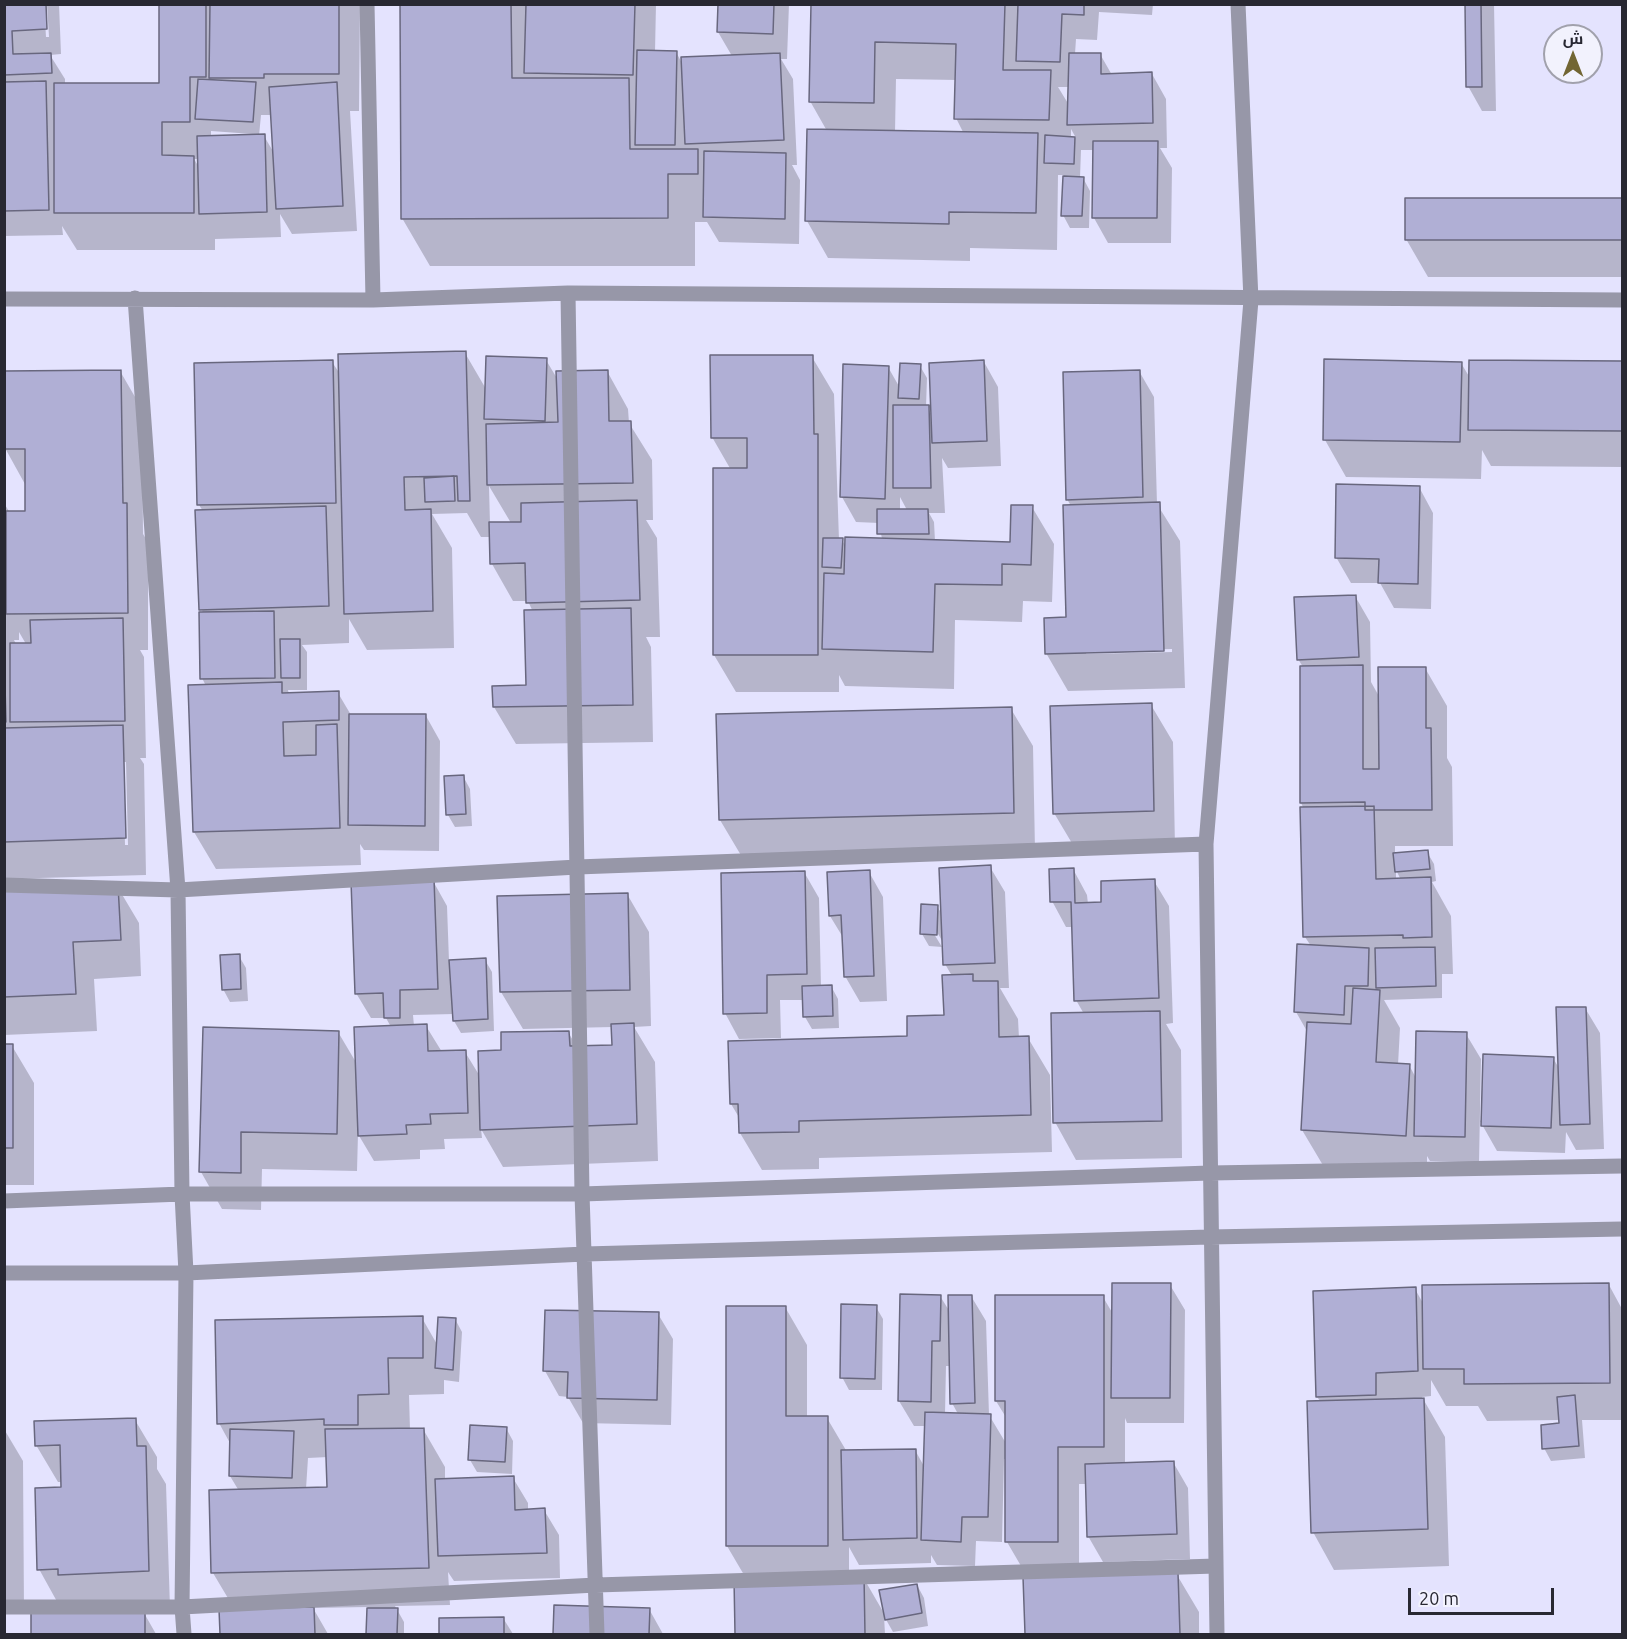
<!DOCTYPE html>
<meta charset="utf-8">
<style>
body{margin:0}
#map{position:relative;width:1627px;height:1639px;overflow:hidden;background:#e4e3fe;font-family:Ubuntu,Cairo,sans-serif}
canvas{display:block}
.frame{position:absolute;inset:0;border:6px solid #282832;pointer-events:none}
.north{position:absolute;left:1543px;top:24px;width:60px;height:60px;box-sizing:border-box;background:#f2f2fd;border:2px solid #a1a1ac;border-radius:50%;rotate:0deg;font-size:16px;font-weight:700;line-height:24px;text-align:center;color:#282832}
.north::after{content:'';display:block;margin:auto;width:21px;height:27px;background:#726633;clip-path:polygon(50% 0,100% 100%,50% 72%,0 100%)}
.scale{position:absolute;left:1408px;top:1588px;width:146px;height:27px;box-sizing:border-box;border:3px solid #282832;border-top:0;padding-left:8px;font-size:18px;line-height:21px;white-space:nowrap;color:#282832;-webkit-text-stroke:4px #f2f2fd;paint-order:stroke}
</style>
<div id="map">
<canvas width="1627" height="1639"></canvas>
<div class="frame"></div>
<div class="north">ش</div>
<div class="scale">20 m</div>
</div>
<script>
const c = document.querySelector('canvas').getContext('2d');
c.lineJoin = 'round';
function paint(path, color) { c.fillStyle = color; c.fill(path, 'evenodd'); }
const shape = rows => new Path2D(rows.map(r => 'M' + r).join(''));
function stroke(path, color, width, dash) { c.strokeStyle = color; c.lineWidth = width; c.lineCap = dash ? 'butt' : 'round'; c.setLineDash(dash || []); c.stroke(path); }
paint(shape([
 [4,4,44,4,46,37,49,37,47,4,59,4,61,54,50,55,65,79,65,85,160,85,160,4,360,4,359,111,350,111,357,231,292,234,280,214,281,237,215,239,215,250,77,250,62,226,63,235,4,236],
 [261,115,272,115,274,153,264,136,259,136],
 [211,131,252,134,252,136,211,137],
 [194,159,199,159,200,169],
 [402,4,656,4,655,52,676,52,683,65,732,56,718,32,719,4,789,4,787,59,781,59,793,79,797,165,792,165,800,180,799,244,719,242,707,222,695,222,695,266,430,266,402,218],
 [812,4,1153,4,1152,15,1099,12,1097,40,1076,39,1075,54,1100,54,1112,75,1152,74,1166,99,1167,148,1160,148,1172,168,1171,243,1108,243,1094,218,1094,150,1081,150,1080,178,1083,178,1090,191,1089,228,1070,228,1063,215,1064,175,1058,175,1057,250,970,248,970,261,828,258,807,221,827,131,810,101],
 [896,79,957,80,956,118,964,134,895,132],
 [1058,87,1070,87,1069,105],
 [1071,129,1076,138,1071,138],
 [1466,4,1494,4,1496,111,1482,111,1468,86],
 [1406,199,1622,200,1622,277,1428,277,1406,239],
 [465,353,486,389,546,360,558,380,607,371,628,409,629,423,652,460,653,520,646,520,657,538,660,637,646,637,651,647,653,742,516,744,494,707,527,687,533,612,528,601,513,601,492,564,491,537,481,537,467,513,432,514,452,548,454,648,367,650,349,619,349,643,302,645,307,652,307,690,288,690,289,695,338,693,351,715,426,716,440,741,439,851,364,850,360,844,361,865,216,869,194,832,206,686,202,678,203,511,199,505,332,362,340,374],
 [489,486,511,523,490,524],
 [812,357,834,394,839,540,842,540,846,547,882,539,879,523,856,522,842,497,888,367,900,388,920,366,927,378,926,407,932,415,984,362,998,387,1001,466,948,468,942,458,945,513,929,513,934,522,935,541,1012,543,1032,507,1054,544,1052,602,1023,601,1022,622,955,620,954,689,845,686,839,675,839,692,736,692,714,655,714,470,731,470,712,437],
 [900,497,907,510,900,511],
 [1470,362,1622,363,1622,467,1491,466,1482,450,1481,479,1346,477,1325,440,1461,363,1470,378],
 [4,369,6,372,120,371,142,409,143,534,148,542,148,650,140,650,144,657,146,758,140,758,144,764,146,875,4,879,4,503,10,513,26,513,26,486,5,448],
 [19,632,26,644,16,644,14,640,19,640],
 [123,762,126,762,128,845,125,845],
 [1139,371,1154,397,1157,504,1180,541,1185,688,1068,691,1046,653,1067,618,1071,506,1067,499],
 [1172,649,1172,652,1086,654,1086,651],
 [1419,487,1433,513,1431,609,1394,608,1380,583,1351,583,1336,557],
 [1355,596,1370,622,1371,682,1380,698,1425,668,1447,706,1447,758,1452,767,1453,846,1395,846,1395,854,1427,852,1434,864,1436,881,1432,882,1451,916,1453,974,1442,974,1442,998,1384,1000,1400,1028,1398,1065,1409,1065,1416,1078,1466,1034,1481,1059,1479,1162,1430,1161,1427,1156,1427,1172,1324,1167,1302,1130,1308,1033,1296,1012,1311,946,1305,937,1304,809,1301,803,1303,667,1298,659],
 [1396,870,1401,880,1396,880],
 [1151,705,1173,742,1175,848,1076,850,1054,813],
 [1011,709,1033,746,1035,850,742,857,720,820],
 [463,776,470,789,472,826,455,827,448,815],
 [990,867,1005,892,1009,988,1000,988,1018,1019,1019,1038,1028,1038,1050,1075,1052,1152,819,1158,819,1169,762,1170,740,1133,740,1119,731,1104,908,1038,945,1017,952,976,945,964,944,944,934,927,931,929,942,947,929,946,922,934,937,906,943,916],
 [1073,869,1087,895,1088,904,1103,903,1154,881,1169,906,1173,1023,1166,1024,1181,1050,1182,1158,1076,1160,1055,1122,1084,1014,1076,1000,1073,927,1066,927,1052,901],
 [804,872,819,898,821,987,831,986,838,999,839,1028,812,1029,805,1017,804,1000,780,1000,781,1038,739,1039,725,1013],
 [869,872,883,897,887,1001,860,1002,845,976,844,939,830,916],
 [433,881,447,906,449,961,485,960,492,972,494,1031,461,1033,454,1021,454,1014,413,1015,414,1026,426,1026,442,1052,465,1052,481,1078,503,1052,568,1032,577,1047,613,1047,613,1027,523,1029,501,992,627,894,649,932,651,1026,634,1027,655,1062,658,1161,503,1167,481,1129,482,1138,444,1139,445,1149,420,1150,420,1159,374,1161,358,1134,357,1171,262,1169,261,1210,222,1209,201,1172,338,1032,357,1064,391,1027,386,1018,371,1018,356,993],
 [117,886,139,923,141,976,94,979,97,1031,4,1035,4,892],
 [239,956,246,968,248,1001,230,1002,223,989],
 [1585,1008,1600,1033,1604,1149,1576,1150,1566,1132,1565,1153,1497,1151,1480,1121,1553,1058,1560,1070],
 [4,1046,12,1046,34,1083,34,1185,4,1185],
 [1170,1285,1185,1310,1184,1423,1127,1423,1125,1418,1125,1464,1173,1462,1188,1488,1190,1559,1103,1562,1088,1536,1087,1484,1079,1484,1079,1577,1177,1575,1199,1612,1199,1634,1026,1634,1025,1579,1028,1578,1007,1542,1007,1459,1004,1459,1002,1542,976,1541,975,1566,937,1565,931,1555,931,1563,859,1565,849,1547,849,1577,863,1577,885,1615,917,1585,924,1598,928,1626,893,1632,884,1616,885,1634,737,1634,735,1580,747,1580,727,1546,727,1307,785,1307,807,1345,807,1418,827,1418,847,1452,915,1450,925,1468,926,1426,914,1426,899,1401,940,1296,950,1312,971,1296,986,1321,989,1415,1007,1445,1007,1419,996,1401,1103,1297,1113,1314],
 [946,1366,951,1366,952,1403,958,1414,945,1414],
 [1609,1285,1622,1309,1622,1420,1582,1420,1585,1458,1551,1461,1544,1448,1560,1424,1560,1420,1487,1421,1478,1406,1446,1406,1431,1380,1431,1396,1422,1397,1445,1437,1449,1566,1334,1570,1313,1532,1321,1402,1317,1397,1415,1289,1424,1305],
 [876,1307,883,1319,882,1390,849,1390,842,1377],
 [658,1314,673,1339,671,1425,583,1423,568,1397,559,1396,545,1371],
 [422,1318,438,1346,455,1319,462,1332,459,1382,444,1380,444,1394,409,1395,410,1430,423,1429,445,1467,445,1481,513,1478,528,1503,528,1511,544,1510,559,1535,560,1578,454,1581,448,1572,450,1605,395,1606,404,1622,404,1634,368,1634,368,1607,313,1608,328,1634,221,1634,221,1611,235,1610,213,1573,239,1491,230,1476,231,1445,219,1423],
 [328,1457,328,1489,306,1489,308,1458],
 [135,1420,157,1457,157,1469,166,1484,170,1608,144,1613,156,1634,32,1634,32,1614,60,1607,39,1569,62,1482,58,1482,36,1445],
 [506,1428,513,1441,512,1474,477,1472,470,1460],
 [4,1429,23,1461,24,1610,4,1610],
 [556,1606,649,1609,663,1634,555,1634],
 [503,1618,513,1634,441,1634,441,1620]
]), '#0003');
const building = shape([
 [4,4,46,4,47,29,12,31,13,54,51,53,52,73,4,75,4,4],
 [159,4,206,4,206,77,190,77,190,122,162,122,162,155,194,156,194,213,54,213,54,83,159,83,159,4],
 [210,4,339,4,339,74,264,74,264,78,209,78,210,4],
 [400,4,511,4,512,78,629,78,630,149,698,149,698,174,668,174,668,218,401,219,400,4],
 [526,4,635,4,633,75,524,73,526,4],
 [718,4,774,4,773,34,717,32,718,4],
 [811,4,1005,4,1003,70,1051,70,1049,120,954,119,956,44,875,42,874,103,809,102,811,4],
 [1018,4,1084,4,1084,15,1062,14,1060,62,1016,61,1018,4],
 [1465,4,1481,4,1482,87,1466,87,1465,4],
 [637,50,677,51,675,145,635,145,637,50],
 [780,53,784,140,685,144,681,57,780,53],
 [1069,53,1101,53,1101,74,1152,72,1153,123,1067,125,1069,53],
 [198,79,256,82,253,122,195,119,198,79],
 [46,81,49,210,4,211,4,82,46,81],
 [337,82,343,206,276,209,269,87,337,82],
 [807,129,1038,133,1036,213,949,212,949,224,805,221,807,129],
 [265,134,267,212,199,214,197,136,265,134],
 [1045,135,1075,137,1074,164,1044,163,1045,135],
 [1093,141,1158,141,1157,218,1092,218,1093,141],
 [704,151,786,153,785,219,703,217,704,151],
 [1063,176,1084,177,1082,216,1061,216,1063,176],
 [1405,198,1622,198,1622,240,1405,240,1405,198],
 [466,351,470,501,458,501,457,476,404,477,405,510,431,509,433,611,344,614,338,354,466,351],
 [710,355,813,355,814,434,818,434,818,655,713,655,713,468,747,468,747,438,711,438,710,355],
 [486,356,547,358,545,421,484,419,486,356],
 [1324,359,1462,362,1460,442,1323,440,1324,359],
 [333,360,336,503,197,505,194,363,333,360],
 [984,360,987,441,932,443,929,363,984,360],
 [1469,360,1622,361,1622,431,1468,430,1469,360],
 [900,363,921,364,919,399,898,398,900,363],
 [843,364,889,366,885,499,840,497,843,364],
 [121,370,123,503,127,503,128,613,6,614,6,511,25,511,25,449,4,449,4,371,121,370],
 [608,370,609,421,631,421,633,483,487,485,486,424,558,422,556,371,608,370],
 [1140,370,1143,497,1066,500,1063,372,1140,370],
 [893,405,929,405,931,488,893,488,893,405],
 [454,476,455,501,425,502,424,478,454,476],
 [1336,484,1420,486,1418,584,1378,583,1379,559,1335,558,1336,484],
 [637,500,640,600,526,603,525,563,490,564,489,522,521,522,521,503,637,500],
 [1160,502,1164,651,1045,654,1044,618,1066,617,1063,505,1160,502],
 [1011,505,1033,505,1031,565,1002,564,1002,585,935,584,933,652,822,649,824,573,844,574,845,537,1010,542,1011,505],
 [326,506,329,606,199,610,195,510,326,506],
 [877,509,928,509,929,534,877,534,877,509],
 [823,538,843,538,841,568,822,567,823,538],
 [1356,595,1359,657,1297,660,1294,597,1356,595],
 [631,608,633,705,493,707,492,686,526,685,524,610,631,608],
 [274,611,275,678,200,679,199,612,274,611],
 [123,618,125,721,10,722,10,643,31,643,30,620,123,618],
 [280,639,300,639,300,678,281,678,280,639],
 [4,649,6,722,4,722,4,649],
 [1363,665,1363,769,1379,769,1378,667,1426,667,1426,728,1431,728,1432,810,1365,810,1365,802,1300,803,1300,666,1363,665],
 [282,682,282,693,339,691,339,720,283,722,284,756,316,755,316,725,337,724,340,828,193,832,188,685,282,682],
 [1152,703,1154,811,1053,814,1050,706,1152,703],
 [1012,707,1014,813,719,820,716,714,1012,707],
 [349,714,426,714,425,826,348,825,349,714],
 [123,725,126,838,4,842,4,728,123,725],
 [464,775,466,814,446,815,444,776,464,775],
 [1374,806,1376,879,1431,877,1432,937,1403,938,1403,935,1303,937,1300,807,1374,806],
 [1428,850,1430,869,1395,872,1393,853,1428,850],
 [991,865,995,963,943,965,939,868,991,865],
 [1074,868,1075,903,1101,902,1101,881,1155,879,1159,998,1074,1001,1071,902,1050,902,1049,869,1074,868],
 [870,870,874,976,844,977,841,915,829,916,827,872,870,870],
 [805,871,807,974,767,975,767,1013,723,1014,721,873,805,871],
 [434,879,438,989,400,990,400,1018,384,1018,383,993,355,994,351,881,434,879],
 [118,885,121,940,73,942,76,994,4,997,4,890,118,885],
 [628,893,630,990,500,992,497,896,628,893],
 [921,904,938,905,937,935,920,934,921,904],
 [1297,944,1369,948,1368,986,1345,986,1344,1015,1294,1012,1297,944],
 [1435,947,1436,986,1376,988,1375,948,1435,947],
 [240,954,241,989,222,990,220,955,240,954],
 [486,958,488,1019,453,1021,449,960,486,958],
 [973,974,973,981,998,981,999,1037,1029,1036,1031,1115,799,1121,799,1132,739,1133,738,1104,730,1104,728,1041,907,1036,907,1016,944,1015,942,975,973,974],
 [832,985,833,1016,803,1017,802,986,832,985],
 [1353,988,1380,990,1376,1062,1410,1064,1406,1136,1301,1130,1307,1022,1351,1024,1353,988],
 [1556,1007,1586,1007,1590,1124,1560,1125,1556,1007],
 [1160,1011,1162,1121,1053,1123,1051,1013,1160,1011],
 [634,1023,637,1124,480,1130,478,1051,501,1050,501,1032,569,1031,570,1046,612,1045,611,1024,634,1023],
 [427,1024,428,1051,466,1050,468,1113,430,1114,431,1124,406,1125,407,1134,358,1136,354,1027,427,1024],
 [203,1027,339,1031,337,1134,241,1132,241,1173,199,1172,203,1027],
 [1416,1031,1467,1032,1465,1137,1414,1136,1416,1031],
 [4,1044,13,1044,13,1148,4,1148,4,1044],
 [1483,1054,1554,1057,1551,1128,1481,1126,1483,1054],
 [1112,1283,1171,1283,1170,1398,1111,1398,1112,1283],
 [1609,1283,1610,1383,1464,1384,1464,1369,1423,1369,1422,1285,1609,1283],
 [1416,1287,1418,1371,1376,1373,1376,1395,1316,1397,1313,1291,1416,1287],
 [900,1294,941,1295,940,1341,932,1341,931,1402,898,1401,900,1294],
 [948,1295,972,1295,975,1403,950,1404,948,1295],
 [995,1295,1104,1295,1104,1447,1058,1447,1058,1542,1005,1542,1005,1401,995,1401,995,1295],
 [841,1304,877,1305,875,1379,840,1378,841,1304],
 [726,1306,786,1306,786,1416,828,1416,828,1546,726,1546,726,1306],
 [545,1310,659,1312,657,1400,567,1398,568,1372,543,1371,545,1310],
 [423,1316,423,1358,388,1358,389,1394,358,1395,358,1425,324,1425,324,1419,217,1424,215,1320,423,1316],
 [438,1317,456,1318,453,1370,435,1368,438,1317],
 [1575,1395,1579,1446,1542,1449,1541,1425,1559,1423,1557,1397,1575,1395],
 [1424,1398,1428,1529,1311,1533,1307,1401,1424,1398],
 [925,1412,991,1414,988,1517,962,1517,961,1542,921,1540,925,1412],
 [136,1418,137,1446,146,1446,149,1571,58,1575,58,1569,37,1570,35,1488,61,1487,60,1445,35,1446,34,1421,136,1418],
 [470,1425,507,1427,505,1462,468,1460,470,1425],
 [424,1428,429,1568,211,1573,209,1490,327,1487,325,1429,424,1428],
 [230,1429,294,1431,292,1478,229,1476,230,1429],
 [916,1449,917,1538,843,1540,841,1450,916,1449],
 [1174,1461,1177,1534,1087,1537,1085,1464,1174,1461],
 [514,1476,515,1510,545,1508,547,1553,438,1556,435,1479,514,1476],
 [1178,1573,1180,1634,1025,1634,1023,1577,1178,1573],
 [864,1575,865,1634,735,1634,734,1579,864,1575],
 [917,1584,922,1613,885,1620,879,1590,917,1584],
 [554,1605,650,1608,649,1634,553,1634,554,1605],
 [314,1607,315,1634,220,1634,219,1609,314,1607],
 [367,1608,398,1608,397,1634,366,1634,367,1608],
 [145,1612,145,1634,31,1634,31,1613,145,1612],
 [504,1617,504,1634,439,1634,439,1618,504,1617]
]);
paint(building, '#b0afd5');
stroke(building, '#68677e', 1.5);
stroke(shape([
 [367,4,373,300],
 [568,293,582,1194,597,1634],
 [135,298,178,890,182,1194,186,1273,182,1607,184,1634],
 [4,299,373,300,568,293,1622,300],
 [4,885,178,890,577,867,1206,844],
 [4,1201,182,1194,582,1194,1210,1173,1622,1166],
 [4,1273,186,1273,585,1254,1210,1237,1622,1229],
 [4,1607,182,1607,596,1585,1216,1566],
 [1217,1634,1206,844,1251,300,1238,4]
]), '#9797a8', 15);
</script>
